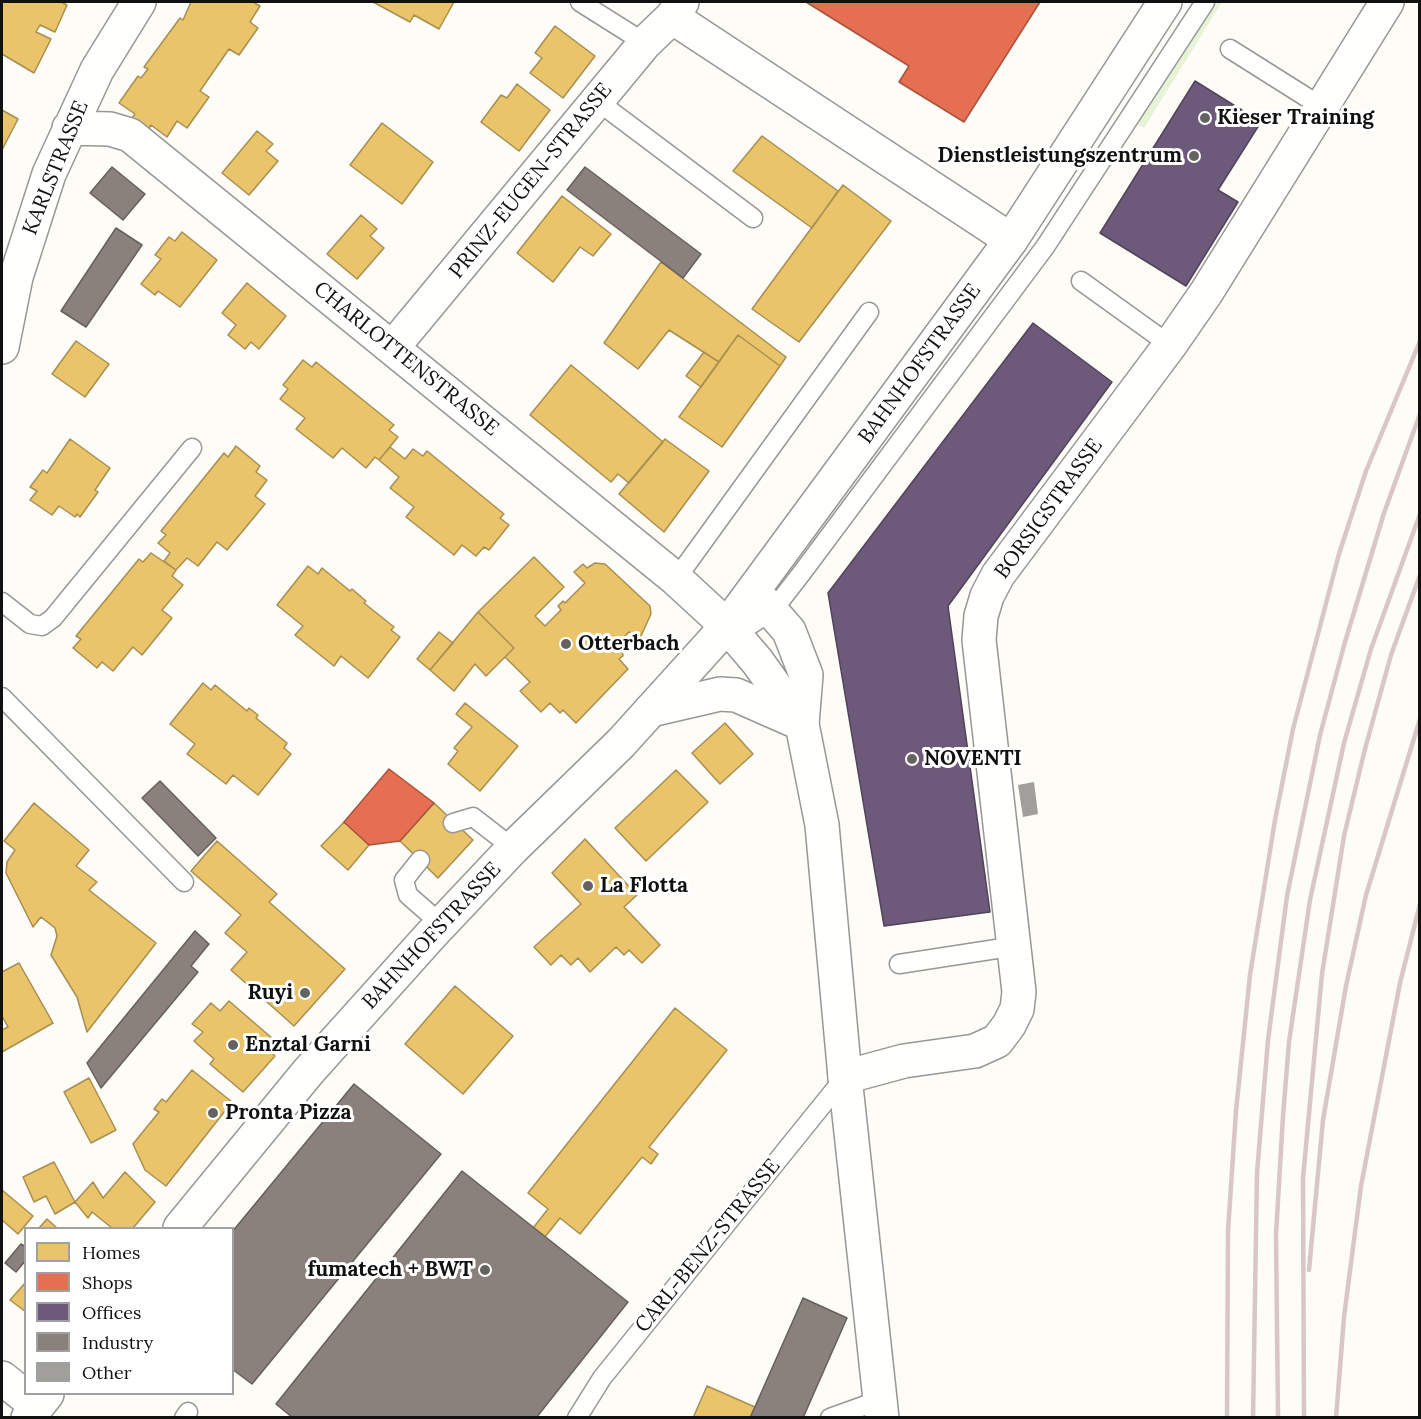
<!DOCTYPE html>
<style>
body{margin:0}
#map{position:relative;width:1421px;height:1419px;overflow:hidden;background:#fdfcf7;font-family:Lora,serif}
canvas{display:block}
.frame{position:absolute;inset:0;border:3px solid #111;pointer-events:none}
.legend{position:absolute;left:24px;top:1227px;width:210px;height:168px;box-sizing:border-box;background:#fff;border:2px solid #a0a0a0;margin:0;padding:8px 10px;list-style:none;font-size:18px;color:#111}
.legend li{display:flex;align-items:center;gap:12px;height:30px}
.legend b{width:30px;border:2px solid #a0a0a0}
</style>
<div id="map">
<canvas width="1421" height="1419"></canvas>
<div class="frame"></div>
<ul class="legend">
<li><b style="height:16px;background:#e9c46a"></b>Homes</li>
<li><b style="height:16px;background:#e76f51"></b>Shops</li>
<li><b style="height:16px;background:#6d597a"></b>Offices</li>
<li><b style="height:16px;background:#8a817c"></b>Industry</li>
<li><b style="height:16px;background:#a19f9c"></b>Other</li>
</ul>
</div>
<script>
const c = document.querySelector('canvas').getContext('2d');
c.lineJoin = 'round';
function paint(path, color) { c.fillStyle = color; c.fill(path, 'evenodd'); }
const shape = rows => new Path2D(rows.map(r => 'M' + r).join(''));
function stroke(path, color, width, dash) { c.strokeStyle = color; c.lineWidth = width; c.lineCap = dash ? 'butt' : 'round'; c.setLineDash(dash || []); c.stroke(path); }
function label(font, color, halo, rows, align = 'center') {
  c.font = font + ' Lora,serif'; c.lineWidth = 6; c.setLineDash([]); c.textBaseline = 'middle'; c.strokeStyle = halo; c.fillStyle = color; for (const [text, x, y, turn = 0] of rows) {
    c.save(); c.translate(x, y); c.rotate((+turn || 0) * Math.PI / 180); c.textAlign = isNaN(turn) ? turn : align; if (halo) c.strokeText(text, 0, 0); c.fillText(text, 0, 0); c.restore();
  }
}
paint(shape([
 [1213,2,1222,2,1144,128,1136,123]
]), '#e7f3d7');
const homes = shape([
 [2,2,61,2,67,5,55,32,40,25,36,32,51,39,34,73,2,54,2,2],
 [191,2,253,2,260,6,250,22,258,28,239,55,229,49,200,91,209,97,187,128,177,121,167,137,151,125,147,131,131,119,135,114,119,103,138,76,141,78,148,69,144,67,180,18,183,20,191,2],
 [373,2,454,2,439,29,414,15,410,22,373,2],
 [555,26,595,56,563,98,530,73,542,58,535,53,555,26],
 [517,84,550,110,519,151,481,122,501,95,507,98,517,84],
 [2,110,18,119,2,150,2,110],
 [382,123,433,162,402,204,350,165,382,123],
 [257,131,273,144,266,151,278,161,249,195,222,173,257,131],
 [762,136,838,191,812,228,733,171,762,136],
 [843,185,891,221,799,342,752,309,843,185],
 [562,196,611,234,593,256,580,247,553,282,517,253,562,196],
 [361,215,377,229,370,236,384,248,357,279,327,254,361,215],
 [182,232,217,260,180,307,158,291,155,295,141,284,161,259,155,255,169,237,175,241,182,232],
 [661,262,786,357,780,366,738,335,719,362,669,330,638,369,604,343,661,262],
 [247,283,286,316,259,349,251,342,245,349,228,335,236,325,222,313,247,283],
 [738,335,780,366,722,447,679,417,738,335],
 [76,341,109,364,85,397,52,374,76,341],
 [704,352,719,362,701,387,686,376,704,352],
 [303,360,312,367,316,362,394,425,389,430,398,437,379,460,375,457,366,468,342,448,333,458,296,429,305,418,280,399,288,389,283,385,303,360],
 [571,365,663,442,629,483,618,474,611,482,530,415,571,365],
 [70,439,110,468,95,490,98,492,80,517,77,514,75,517,59,506,52,515,30,500,37,491,30,487,43,470,47,473,70,439],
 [665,439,709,471,664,532,619,494,665,439],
 [236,446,260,466,256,472,267,480,255,496,265,504,227,550,217,542,198,566,187,558,176,570,164,561,170,553,158,543,166,535,161,531,224,453,228,457,236,446],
 [390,447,405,459,413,449,423,456,427,451,504,514,500,518,509,525,489,550,484,547,476,556,462,545,454,555,406,517,414,507,390,488,399,477,379,460,390,447],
 [151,553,176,570,172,576,183,585,162,610,172,618,142,655,133,647,113,671,102,662,97,668,73,648,81,639,76,636,139,559,143,562,151,553],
 [534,557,564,587,535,616,545,626,561,610,558,606,563,601,565,603,585,583,574,572,583,564,587,568,595,563,605,564,650,606,651,614,640,638,629,632,621,640,623,656,619,659,628,669,576,723,563,710,560,713,550,703,541,712,520,691,530,682,505,657,514,648,478,612,534,557],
 [308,566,318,574,322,568,350,591,352,589,366,601,364,603,394,627,391,630,400,637,368,678,341,656,334,666,295,635,303,626,277,605,308,566],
 [478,612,514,648,486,676,475,664,454,691,430,670,478,612],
 [439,632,453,643,430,670,417,659,439,632],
 [203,683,211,690,215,685,247,711,249,708,258,715,256,718,287,743,284,748,291,754,258,795,233,775,226,784,187,754,195,744,170,724,203,683],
 [465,703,518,746,480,791,448,764,458,751,454,748,472,727,456,714,465,703],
 [725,723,753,754,720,784,692,753,725,723],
 [676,770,708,802,646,861,615,828,676,770],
 [34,803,89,850,76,866,97,882,89,890,156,943,87,1032,77,997,51,955,57,936,55,928,41,917,33,927,6,873,7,862,15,850,4,841,34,803],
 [434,803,473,840,438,878,400,841,434,803],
 [344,822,369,845,348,870,321,846,344,822],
 [585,839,637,895,624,907,660,945,642,963,629,950,624,955,616,947,590,972,578,958,571,965,561,955,551,965,534,947,581,904,552,873,585,839],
 [217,841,277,894,269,902,345,969,294,1026,231,970,247,952,225,933,241,915,191,871,217,841],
 [19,963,53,1023,2,1052,2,1030,8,1027,2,1016,2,972,19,963],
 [455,986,513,1036,463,1094,405,1044,455,986],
 [229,1001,273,1039,266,1048,275,1056,243,1092,210,1064,214,1059,194,1041,203,1032,192,1024,211,1003,220,1011,229,1001],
 [675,1008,727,1050,649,1147,658,1154,651,1164,642,1157,580,1234,560,1218,545,1237,533,1228,548,1209,528,1193,675,1008],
 [192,1070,232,1102,166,1186,145,1170,133,1144,159,1112,154,1109,162,1099,166,1102,192,1070],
 [89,1078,116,1130,91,1143,64,1092,89,1078],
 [54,1162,75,1202,55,1214,46,1196,34,1202,23,1177,54,1162],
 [125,1172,155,1202,133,1228,112,1228,92,1212,88,1218,75,1202,93,1182,103,1198,125,1172],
 [2,1190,33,1216,18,1234,2,1220,2,1190],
 [47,1219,57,1228,39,1228,47,1219],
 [26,1282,26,1312,10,1300,26,1282],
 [707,1386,755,1407,750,1418,693,1418,707,1386]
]);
paint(homes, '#e9c46a');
stroke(homes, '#a88e4f', 1.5);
const shops = shape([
 [806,2,1040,2,964,122,899,82,909,66,806,2],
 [389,769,434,803,400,841,369,845,344,822,389,769]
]);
paint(shops, '#e76f51');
stroke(shops, '#a7533e', 1.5);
const offices = shape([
 [1195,81,1261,122,1218,190,1238,202,1186,286,1100,233,1195,81],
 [1033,323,1112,382,948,606,990,912,884,926,828,593,1033,323]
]);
paint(offices, '#6d597a');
stroke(offices, '#51435a', 1.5);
const industry = shape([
 [112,167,145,194,123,220,90,193,112,167],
 [585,167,701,254,683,278,567,190,585,167],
 [116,228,142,245,86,327,61,311,116,228],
 [160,781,216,838,198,856,142,798,160,781],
 [195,931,209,944,191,966,198,972,101,1088,87,1063,195,931],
 [354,1084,441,1154,252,1384,232,1369,232,1232,354,1084],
 [462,1171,628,1302,536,1418,293,1418,276,1404,462,1171],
 [21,1244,26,1247,26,1260,16,1272,5,1263,21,1244],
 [803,1298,847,1318,803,1418,750,1418,803,1298]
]);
paint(industry, '#8a817c');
stroke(industry, '#665f5c', 1.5);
paint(shape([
 [1034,782,1038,814,1023,817,1018,785]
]), '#a19f9c');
const service = shape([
 [580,2,645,43],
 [1230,49,1322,107],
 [596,100,753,218],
 [1081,281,1170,345],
 [676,579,869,312],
 [2,602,30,624,42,626,53,618,192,448],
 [728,636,735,635,773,610,801,574,1045,247,1205,2],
 [2,697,184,882],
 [453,823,473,817,513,848],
 [420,860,404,880,408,895,441,924],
 [899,964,1016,946],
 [184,1418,188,1412],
 [577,1418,602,1378,845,1077],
 [830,1418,880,1400]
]);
const minor = shape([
 [672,17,1011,240],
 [69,128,110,129,130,135,676,579,727,626],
 [2,347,16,277,49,174,97,70,139,2],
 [393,347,645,43,672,17,682,2],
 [651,710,720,694,736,695,802,724],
 [845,1077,904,1061,975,1051,997,1041,1009,1025,1017,1009,1019,992,979,640,981,616,987,596,998,575,1170,345,1206,293,1387,2],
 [2,1378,37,1406]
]);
const tertiary = shape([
 [754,591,789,631,806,675,802,724,822,825,845,1077,882,1418],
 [727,626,757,661,802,724],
 [180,1228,308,1072,430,936,513,848,621,743,727,626,1011,240,1165,2],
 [28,1418,47,1394]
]);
stroke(service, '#979795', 21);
stroke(minor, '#979795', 36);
stroke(tertiary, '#979795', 36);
stroke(service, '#fffffe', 18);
stroke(minor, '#fffffe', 33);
stroke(tertiary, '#fffffe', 33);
stroke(shape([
 [1309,1270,1323,1120,1346,986,1366,895,1420,719],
 [1227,1418,1228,1231,1236,1111,1250,975,1275,820,1293,729,1339,554,1366,471,1420,341],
 [1253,1418,1257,1173,1268,1040,1287,896,1320,735,1345,642,1384,513,1420,414],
 [1278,1418,1276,1234,1283,1116,1289,1042,1310,900,1344,743,1371,649,1420,514],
 [1304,1418,1303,1178,1322,974,1344,836,1365,749,1391,655,1420,575],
 [1336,1418,1344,1317,1361,1186,1400,983,1420,904]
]), '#d9c6c7', 4.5);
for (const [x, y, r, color] of [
 [1205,118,6,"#646362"],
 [1194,156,6,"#646362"],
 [566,644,6,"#646362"],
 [912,759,6,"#646362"],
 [588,886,6,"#646362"],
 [305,993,6,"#646362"],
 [233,1045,6,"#646362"],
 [213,1113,6,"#646362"],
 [485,1270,6,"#646362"]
]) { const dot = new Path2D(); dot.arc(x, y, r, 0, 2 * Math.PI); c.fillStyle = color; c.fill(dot); stroke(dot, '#fff', 2); }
label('bold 21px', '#111', '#fff', [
 ["Kieser Training",1217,118],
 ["Dienstleistungszentrum",1182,156,"right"],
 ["Otterbach",578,644],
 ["NOVENTI",924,759],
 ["La Flotta",600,886],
 ["Ruyi",293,993,"right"],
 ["Enztal Garni",245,1045],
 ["Pronta Pizza",225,1113],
 ["fumatech + BWT",473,1270,"right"]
], 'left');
label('21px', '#111', '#fff', [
 ["KARLSTRASSE",56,168,-68],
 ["PRINZ-EUGEN-STRASSE",531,181,-51],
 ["CHARLOTTENSTRASSE",406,359,39],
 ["BAHNHOFSTRASSE",920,364,-54],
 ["BORSIGSTRASSE",1049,509,-54],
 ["BAHNHOFSTRASSE",432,936,-47],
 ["CARL-BENZ-STRASSE",708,1246,-51]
]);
</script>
